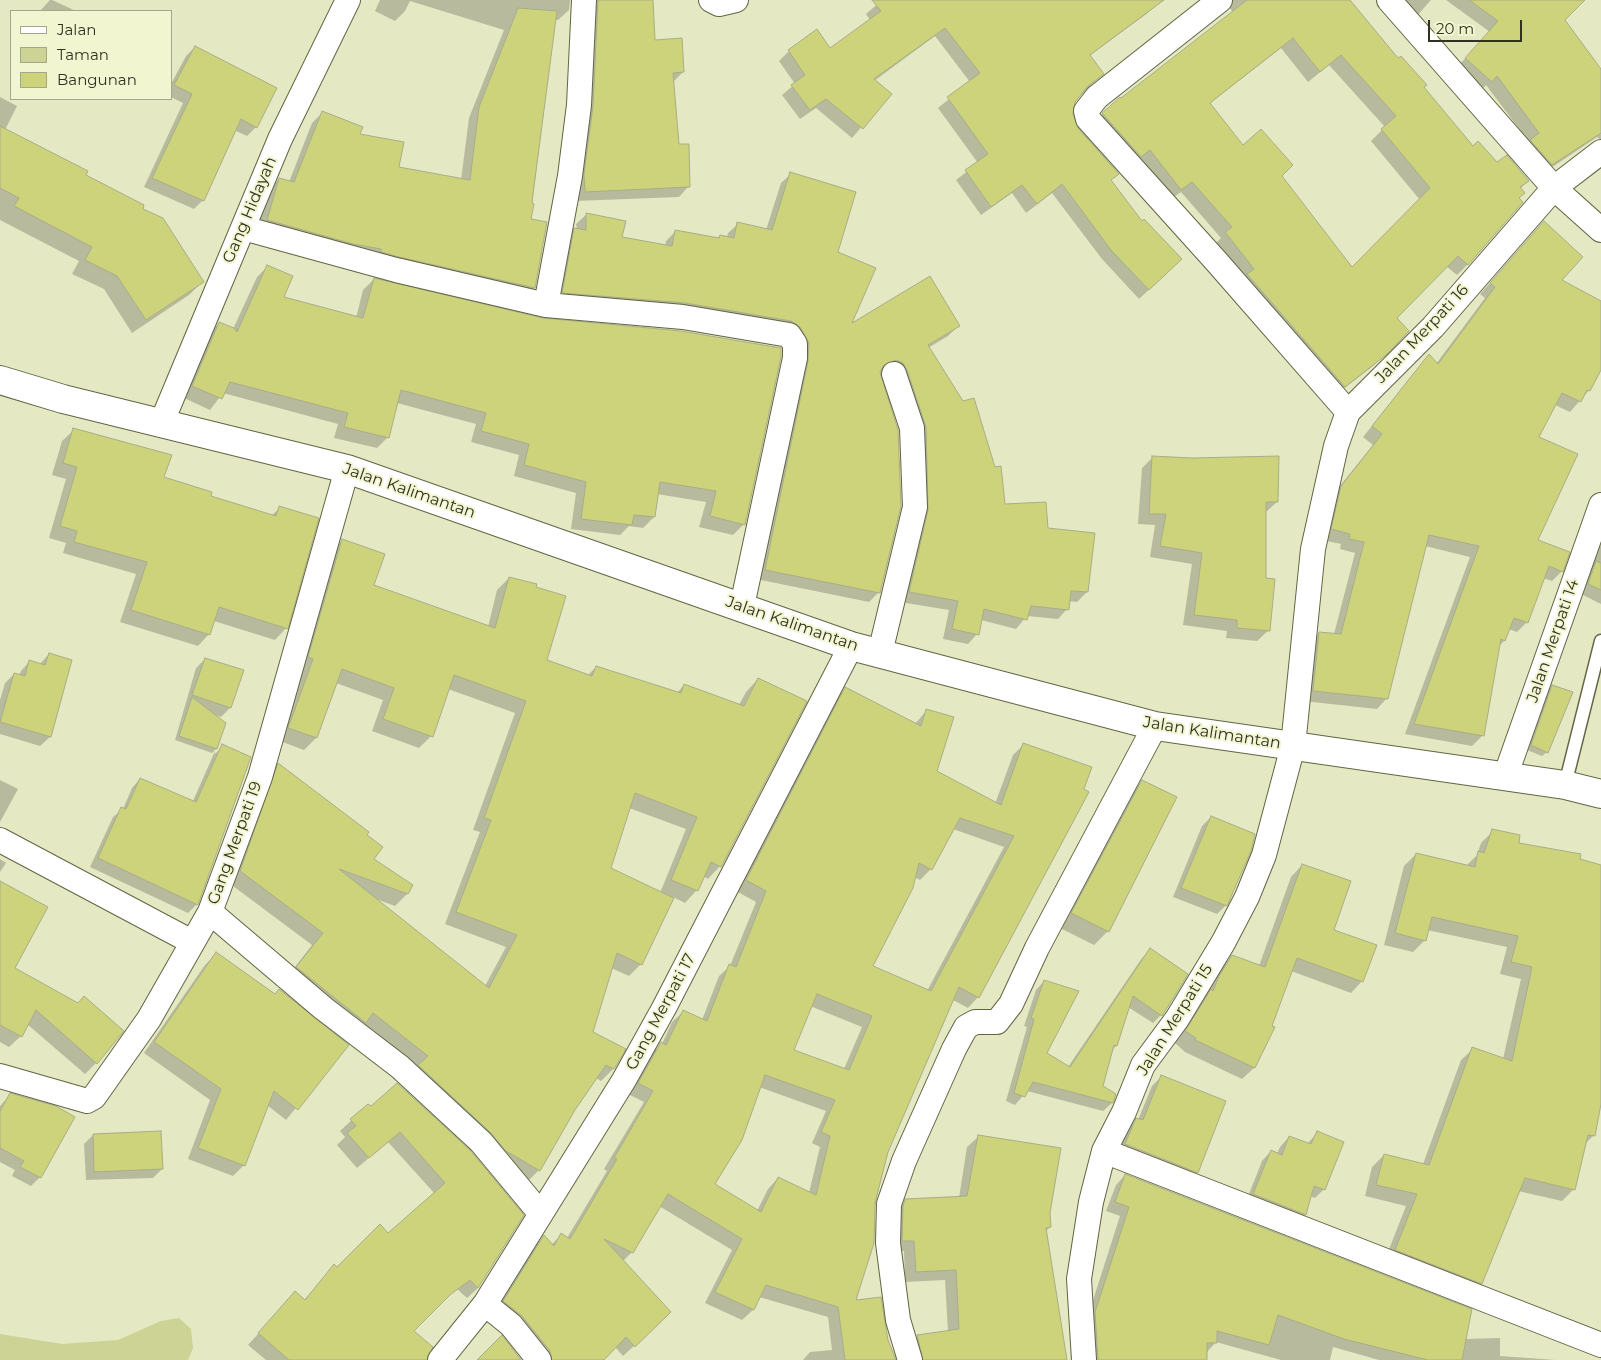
<!DOCTYPE html>
<style>
body{margin:0}
#map{position:relative;width:1601px;height:1360px;overflow:hidden;background:#e5e9c3;font-family:Montserrat,sans-serif}
canvas{display:block}
.legend{position:absolute;left:10px;top:10px;width:162px;height:90px;box-sizing:border-box;background:#f2f6d0;border:1px solid #a4a78b;margin:0;padding:6px 9px;list-style:none;font-size:15px;color:#303123}
.legend li{display:flex;align-items:center;gap:10px;height:25px}
.legend b{width:25px;border:1px solid #a4a78b}
.scale{position:absolute;left:1428px;top:20px;width:94px;height:22px;box-sizing:border-box;border:2px solid #303123;border-top:0;padding-left:6px;font-size:15px;line-height:18px;white-space:nowrap;color:#303123;-webkit-text-stroke:4px #f2f6d0;paint-order:stroke}
</style>
<div id="map">
<canvas width="1601" height="1360"></canvas>
<ul class="legend">
<li><b style="height:6px;background:#fff"></b>Jalan</li>
<li><b style="height:14px;background:#cdd295"></b>Taman</li>
<li><b style="height:14px;background:#ccd37a"></b>Bangunan</li>
</ul>
<div class="scale">20 m</div>
</div>
<script>
const c = document.querySelector('canvas').getContext('2d');
c.lineJoin = 'round';
function paint(path, color) { c.fillStyle = color; c.fill(path, 'evenodd'); }
const shape = rows => new Path2D(rows.map(r => 'M' + r).join(''));
function stroke(path, color, width, dash) { c.strokeStyle = color; c.lineWidth = width; c.lineCap = dash ? 'butt' : 'round'; c.setLineDash(dash || []); c.stroke(path); }
function label(font, color, halo, rows, align = 'center') {
  c.font = font + ' Montserrat,sans-serif'; c.lineWidth = 4; c.setLineDash([]); c.textBaseline = 'middle'; c.strokeStyle = halo; c.fillStyle = color; for (const [text, x, y, turn = 0] of rows) {
    c.save(); c.translate(x, y); c.rotate((+turn || 0) * Math.PI / 180); c.textAlign = isNaN(turn) ? turn : align; if (halo) c.strokeText(text, 0, 0); c.fillText(text, 0, 0); c.restore();
  }
}
paint(shape([
 [179,1318,191,1329,193,1348,188,1360,0,1360,0,1334,62,1344,118,1340,161,1321]
]), '#cdd295');
paint(shape([
 [50,0,52,0,76,11,40,11],
 [380,0,570,0,569,10,558,20,555,20,530,220,534,288,524,298,257,231,269,190,279,179,289,182,312,123,322,113,359,135,398,168,461,180,469,118,504,30,410,1,405,11,395,21,375,11],
 [582,0,651,0,654,41,683,72,673,82,678,146,689,186,679,197,575,201],
 [882,0,1151,0,1155,6,1145,15,1089,56,1102,74,1074,102,1071,114,1077,129,1117,174,1110,181,1171,269,1139,299,1102,259,1052,193,1026,213,1012,193,981,215,956,180,978,163,938,108,970,82,935,36,874,81,890,94,852,138,816,108,800,119,782,95,795,84,779,61,789,51,830,50,870,20,866,14],
 [1223,0,1348,0,1473,148,1528,181,1520,189,1518,199,1468,264,1457,275,1446,266,1396,318,1407,331,1373,366,1333,397,1215,244,1221,238,1181,192,1170,200,1091,125,1119,99,1121,100,1233,12],
 [1281,48,1308,82,1329,65,1385,127,1371,141,1420,200,1352,268,1281,176,1242,147,1209,104],
 [1394,0,1431,0,1416,17],
 [1446,0,1583,0,1563,20,1601,71,1601,140,1597,137,1542,174,1529,142,1486,85,1481,91,1456,68,1490,32],
 [195,47,256,127,247,136,234,130,203,200,194,209,144,187,183,103,171,97,171,84,186,56],
 [0,97,17,106,5,130,141,210,202,282,189,295,132,333,104,289,72,274,79,261,0,220],
 [791,174,837,252,849,327,958,326,948,336,928,348,1004,505,1047,529,1087,592,1077,602,1068,601,1067,609,1058,619,1027,616,1016,629,981,620,977,634,968,644,943,639,949,610,900,602,917,438,886,370,879,372,879,592,869,602,756,579,797,346,553,302,565,239,577,229,576,224,586,215,624,222,621,238,665,246,666,241,676,231,717,239,720,236,727,238,728,233,738,224,766,230,781,183],
 [1544,223,1560,281,1601,302,1601,367,1589,390,1570,412,1555,405,1537,437,1536,540,1562,571,1552,581,1543,578,1527,622,1517,632,1508,629,1504,641,1498,647,1483,735,1472,746,1405,734,1470,557,1425,546,1387,698,1377,709,1303,701,1309,643,1319,633,1334,634,1355,553,1340,549,1341,544,1322,540,1331,497,1373,445,1363,437,1429,356,1436,364,1485,298,1480,294],
 [268,266,282,298,356,318,363,290,374,279,543,320,681,332,744,524,733,535,699,527,706,502,657,494,654,517,643,528,629,526,620,535,571,529,576,493,514,476,519,455,471,442,476,424,397,403,388,437,377,448,334,438,338,424,223,393,210,410,182,397,208,334,219,323,233,329,257,277],
 [74,430,163,478,209,497,271,516,280,508,286,628,275,640,214,621,209,634,198,646,120,622,136,574,63,553,66,543,49,538,66,479,52,475,62,441],
 [1153,457,1192,459,1277,502,1265,513,1265,579,1269,630,1257,641,1226,638,1227,631,1183,625,1192,564,1150,557,1155,525,1138,524,1142,468],
 [342,540,372,586,488,627,497,590,509,578,546,661,587,676,596,667,677,693,684,685,739,705,746,692,758,679,720,866,708,879,703,876,697,890,685,903,673,897,641,964,629,976,611,968,591,1033,624,1049,613,1069,601,1081,596,1078,574,1109,539,1170,527,1182,285,980,312,945,229,883,267,776,278,764,365,836,372,860,407,894,395,906,376,899,485,986,506,947,445,924,480,832,473,830,515,713,448,689,431,736,419,748,372,731,383,700,336,683,316,738,304,750,277,740,330,552],
 [629,808,686,829,660,893,609,869],
 [1601,545,1601,604,1579,593,1593,552],
 [49,654,71,661,50,737,40,746,0,734,0,700,5,683,14,674,19,675,21,671,30,661,39,665],
 [205,659,230,708,221,717,213,714,216,749,212,753,175,740,196,668],
 [1553,686,1547,752,1542,756,1527,750,1548,690],
 [846,688,915,724,927,710,935,771,995,804,1013,755,1024,744,1090,768,978,997,968,1008,953,1000,887,1152,854,1302,887,1340,894,1360,803,1360,810,1352,832,1350,828,1317,759,1297,753,1310,742,1320,705,1303,732,1250,659,1206,632,1252,623,1261,659,1323,623,1356,615,1347,603,1360,537,1360,493,1312,533,1247,544,1237,551,1245,561,1235,567,1238,607,1171,604,1169,644,1102,628,1094,650,1054,662,1044,672,1022,683,1012,702,1020,719,976,730,966,756,902,736,891,835,699],
 [953,829,1004,847,927,991,871,967,914,877,920,880,931,869],
 [810,1006,862,1027,844,1069,793,1051],
 [759,1087,826,1111,812,1143,820,1147,809,1193,778,1178,768,1189,757,1211,713,1184],
 [223,746,197,904,188,913,90,867,113,817,123,809,132,788,140,779,193,801,215,751,215,754],
 [0,780,18,789,0,822],
 [1142,781,1175,798,1108,931,1094,945,1058,927,1129,795],
 [1211,817,1226,905,1217,914,1173,897,1202,826],
 [1493,831,1517,844,1601,866,1601,1097,1593,1136,1584,1145,1574,1189,1562,1201,1518,1191,1480,1283,1469,1295,1384,1262,1406,1206,1365,1196,1372,1167,1384,1155,1423,1164,1461,1060,1473,1049,1503,1059,1521,979,1500,974,1507,947,1427,930,1425,940,1413,952,1384,945,1404,866,1416,854,1466,866,1477,855,1481,843],
 [0,859,6,863,0,872],
 [1302,865,1332,931,1362,981,1351,993,1291,971,1270,1027,1273,1028,1254,1068,1242,1079,1185,1052,1175,1043,1205,997,1221,968,1232,956,1259,966,1291,877],
 [0,883,14,968,96,1063,85,1074,27,1024,21,1036,9,1047,0,1042],
 [1150,950,1161,1015,1153,1023,1128,1007,1116,1046,1112,1050,1101,1087,1115,1095,1112,1103,1103,1111,1027,1091,1015,1105,1006,1101,1027,1027,1024,1026,1036,990,1044,981,1045,1054,1068,1067,1142,958],
 [216,954,347,1045,286,1120,267,1105,244,1165,233,1176,188,1159,210,1100,144,1053,205,965],
 [1161,1077,1197,1172,1188,1181,1117,1154,1128,1128,1138,1120,1152,1086],
 [10,1095,40,1177,31,1186,12,1176,15,1170,0,1162,0,1106],
 [368,1105,522,1215,478,1288,467,1298,455,1287,412,1331,426,1360,266,1360,248,1345,295,1293,304,1300,334,1266,337,1269,388,1235,435,1194,388,1142,357,1168,337,1145,345,1137,340,1131],
 [1317,1133,1324,1189,1315,1198,1310,1196,1305,1215,1296,1224,1245,1204,1262,1161,1271,1151,1277,1154,1280,1147,1289,1137,1307,1144],
 [93,1135,162,1169,153,1178,86,1180,84,1144],
 [978,1137,1049,1213,1050,1227,1046,1231,1066,1360,911,1360,907,1347,918,1337,948,1332,945,1280,905,1282,904,1251,892,1252,895,1212,906,1201,959,1198,967,1147],
 [1125,1175,1465,1339,1500,1338,1500,1356,1556,1360,1379,1360,1333,1347,1330,1360,1281,1360,1216,1342,1207,1352,1206,1360,1087,1360,1086,1322,1120,1216,1106,1211,1116,1185]
]), '#0003');
const building = shape([
 [598,0,653,0,655,40,682,38,684,72,673,73,679,144,689,144,690,187,585,192,584,174,593,106,598,0],
 [872,0,1164,0,1090,55,1104,74,1088,86,1075,102,1073,114,1078,128,1119,174,1111,180,1142,221,1144,219,1182,259,1149,290,1111,250,1062,184,1037,204,1022,185,991,207,965,170,988,154,947,97,980,73,945,28,874,79,892,94,863,129,826,99,810,110,791,85,805,75,788,50,817,29,830,48,881,11,872,0],
 [1247,0,1350,0,1398,58,1401,56,1427,85,1424,87,1473,146,1478,141,1497,162,1507,155,1529,181,1520,187,1525,193,1519,198,1523,202,1468,265,1458,256,1397,318,1409,331,1386,355,1345,387,1247,274,1254,269,1225,232,1232,227,1192,182,1181,190,1150,150,1141,157,1102,113,1120,97,1121,98,1247,0],
 [1293,38,1320,72,1341,55,1396,116,1381,129,1430,188,1352,267,1282,176,1293,165,1261,129,1243,145,1210,103,1293,38],
 [1469,0,1585,0,1565,20,1601,69,1601,133,1552,165,1530,140,1539,133,1497,76,1492,82,1465,58,1498,21,1469,0],
 [518,8,557,11,533,194,532,203,534,204,531,219,547,222,535,288,399,257,381,252,381,249,353,244,267,220,279,178,294,182,322,111,363,127,360,134,404,142,399,167,470,180,479,107,518,8],
 [195,46,277,88,257,128,241,119,204,201,152,178,192,94,174,85,195,46],
 [0,126,88,171,86,175,144,205,143,209,163,218,204,282,146,320,117,276,85,260,92,247,14,206,19,198,0,188,0,126],
 [790,172,856,192,838,252,876,268,852,323,930,276,960,326,928,345,963,401,974,398,995,467,1001,466,1005,504,1046,502,1048,528,1095,533,1088,592,1071,591,1069,610,1031,606,1027,620,984,609,979,635,952,629,958,601,909,592,928,510,926,427,907,370,903,363,896,360,884,365,880,372,898,430,901,506,880,593,765,570,808,361,809,343,800,327,791,321,685,303,562,293,574,228,586,230,586,213,626,221,622,237,672,246,675,230,719,238,720,235,734,238,737,222,772,230,790,172],
 [1544,221,1583,257,1562,280,1601,301,1601,370,1590,391,1587,390,1581,402,1562,393,1539,437,1578,454,1538,540,1570,552,1563,572,1549,566,1528,623,1514,618,1505,641,1501,639,1484,736,1414,724,1479,546,1429,535,1388,699,1313,691,1319,632,1341,634,1364,542,1349,539,1350,534,1331,529,1341,486,1382,434,1372,426,1429,354,1438,364,1495,287,1490,283,1544,221],
 [267,265,293,276,284,297,363,318,374,278,543,318,681,331,781,348,781,357,745,525,710,516,716,491,660,482,655,517,634,515,632,525,581,519,586,482,524,465,529,444,481,431,486,413,401,390,389,438,344,427,348,413,230,382,222,399,192,386,219,322,234,328,237,332,267,265],
 [73,428,172,455,164,477,212,492,211,496,276,516,279,506,319,518,288,629,219,607,210,635,131,610,147,562,74,542,77,531,60,526,77,467,63,463,73,428],
 [1152,456,1192,458,1279,456,1278,502,1266,502,1266,578,1275,579,1270,631,1237,628,1237,620,1194,615,1202,553,1160,546,1166,514,1149,514,1152,456],
 [342,539,385,554,374,585,495,628,509,577,537,584,536,587,566,596,547,660,592,676,596,666,681,693,684,684,744,706,758,678,807,701,721,867,711,862,698,891,671,880,697,817,635,793,611,868,674,898,642,965,617,953,593,1032,626,1049,614,1069,606,1065,575,1110,540,1171,506,1151,490,1132,418,1065,428,1056,373,1013,366,1023,296,967,323,933,240,871,278,763,369,832,367,835,383,847,374,859,413,885,408,894,339,869,489,988,517,935,456,912,491,820,484,818,526,701,454,675,433,737,383,719,394,688,342,669,317,738,288,728,313,659,308,657,342,539],
 [1596,561,1601,563,1601,590,1588,584,1596,561],
 [49,653,72,660,51,737,0,722,14,673,25,676,29,660,45,665,49,653],
 [205,658,244,670,231,708,192,695,205,658],
 [1552,685,1573,692,1548,753,1531,745,1552,685],
 [845,687,921,726,926,709,954,717,937,771,1001,805,1023,743,1092,767,1084,789,1089,792,979,998,959,987,888,1152,875,1203,874,1243,856,1300,881,1297,888,1340,896,1360,845,1360,838,1307,766,1285,754,1310,715,1292,742,1239,668,1194,633,1253,604,1239,671,1312,635,1347,626,1337,604,1360,552,1360,550,1351,522,1316,503,1301,544,1235,554,1246,561,1233,570,1239,617,1159,614,1158,653,1091,638,1083,661,1042,666,1045,683,1010,707,1021,729,964,736,967,766,891,746,880,845,687],
 [960,818,1014,836,931,991,873,966,913,888,919,863,932,870,960,818],
 [817,994,872,1016,849,1070,794,1050,817,994],
 [765,1075,835,1100,821,1132,830,1136,816,1195,778,1177,761,1212,715,1184,742,1140,765,1075],
 [192,697,226,723,217,749,179,736,192,697],
 [222,744,251,757,198,905,98,858,121,807,126,809,140,778,196,802,222,744],
 [1142,780,1177,797,1109,932,1071,913,1142,780],
 [1211,816,1255,834,1251,851,1227,906,1181,888,1211,816],
 [1492,829,1520,835,1519,843,1581,854,1580,859,1601,865,1601,1104,1595,1136,1588,1135,1575,1190,1525,1178,1482,1284,1395,1250,1417,1194,1376,1185,1384,1154,1429,1165,1472,1047,1512,1061,1532,967,1511,962,1518,936,1432,917,1426,941,1395,933,1416,853,1475,867,1478,851,1484,853,1492,829],
 [1302,864,1351,881,1334,930,1377,945,1363,982,1297,958,1272,1026,1275,1027,1255,1068,1195,1040,1196,1038,1185,1031,1211,989,1213,991,1219,976,1232,955,1265,967,1302,864],
 [0,881,48,907,15,968,78,1003,84,996,124,1031,97,1064,36,1010,22,1037,0,1025,0,881],
 [1150,948,1188,974,1162,1016,1133,996,1117,1046,1114,1045,1103,1086,1116,1094,1113,1103,1033,1082,1025,1097,1014,1093,1034,1019,1031,1018,1044,980,1079,991,1047,1053,1070,1067,1150,948],
 [216,952,275,994,279,989,349,1045,298,1110,274,1091,245,1166,198,1148,221,1089,154,1042,216,952],
 [1161,1075,1226,1101,1198,1173,1125,1144,1136,1118,1143,1120,1161,1075],
 [397,1083,470,1150,524,1215,478,1288,470,1280,451,1294,414,1331,433,1347,427,1360,289,1360,258,1333,295,1291,305,1300,334,1264,337,1267,380,1224,388,1233,445,1183,400,1132,369,1158,347,1133,356,1126,350,1119,368,1104,371,1106,397,1083],
 [10,1093,56,1106,75,1117,41,1178,20,1167,24,1161,0,1148,0,1111,10,1093],
 [161,1131,163,1169,94,1172,93,1134,161,1131],
 [1317,1131,1344,1142,1325,1190,1314,1186,1306,1215,1253,1194,1271,1150,1282,1155,1289,1136,1311,1144,1317,1131],
 [978,1135,1061,1148,1050,1213,1051,1227,1046,1228,1067,1360,923,1360,917,1335,959,1329,956,1270,916,1272,914,1241,902,1241,903,1206,905,1199,967,1196,978,1135],
 [1125,1174,1472,1309,1462,1360,1428,1360,1344,1339,1278,1315,1269,1345,1217,1331,1217,1343,1207,1343,1207,1360,1098,1360,1095,1312,1129,1207,1115,1202,1125,1174],
 [502,1335,521,1360,477,1360,502,1335]
]);
paint(building, '#ccd37a');
stroke(building, '#a9ac88', 1);
const service = shape([
 [1565,785,1601,641]
]);
const minor = shape([
 [711,0,719,4,736,0],
 [1220,0,1097,97,1086,111,1088,119,1216,261,1348,412],
 [1601,152,1554,188,1601,230],
 [243,228,396,270,546,305,683,317,789,335,795,344,795,358,742,606],
 [546,305,570,176,579,105,584,0],
 [161,424,280,139,348,0],
 [880,653,915,507,912,428,894,374],
 [1505,777,1601,505],
 [0,840,192,942],
 [210,912,323,1008,400,1067,481,1142,540,1213],
 [0,1076,87,1101,94,1097,149,1019,210,912,260,777,347,469],
 [1104,1151,1601,1345],
 [485,1304,511,1325,539,1360],
 [440,1360,485,1304,624,1080,664,1008,851,646],
 [910,1360,898,1320,888,1243,889,1204,904,1161,954,1049,966,1027,975,1022,997,1022,1011,1004,1037,948,1155,726],
 [1084,1360,1079,1279,1091,1202,1104,1151,1124,1112,1143,1065,1177,1019,1223,943,1247,897,1264,855,1293,746,1313,549,1336,446,1348,412,1433,327,1554,188,1389,0]
]);
const primary = shape([
 [0,380,63,399,347,469,851,646,1155,726,1565,785,1601,794]
]);
stroke(service, '#626543', 15);
stroke(minor, '#626543', 26);
stroke(primary, '#626543', 30);
stroke(service, '#fff', 12);
stroke(minor, '#fff', 24);
stroke(primary, '#fff', 28);
label('16px', '#303123', '#f2f6d0', [
 ["Gang Hidayah",250,210,-67],
 ["Jalan Merpati 16",1422,334,-47],
 ["Jalan Kalimantan",409,491,19],
 ["Jalan Kalimantan",792,624,19],
 ["Jalan Merpati 14",1553,641,-71],
 ["Jalan Kalimantan",1212,733,9],
 ["Gang Merpati 19",235,843,-70],
 ["Gang Merpati 17",661,1012,-62],
 ["Jalan Merpati 15",1175,1020,-58]
]);
</script>
